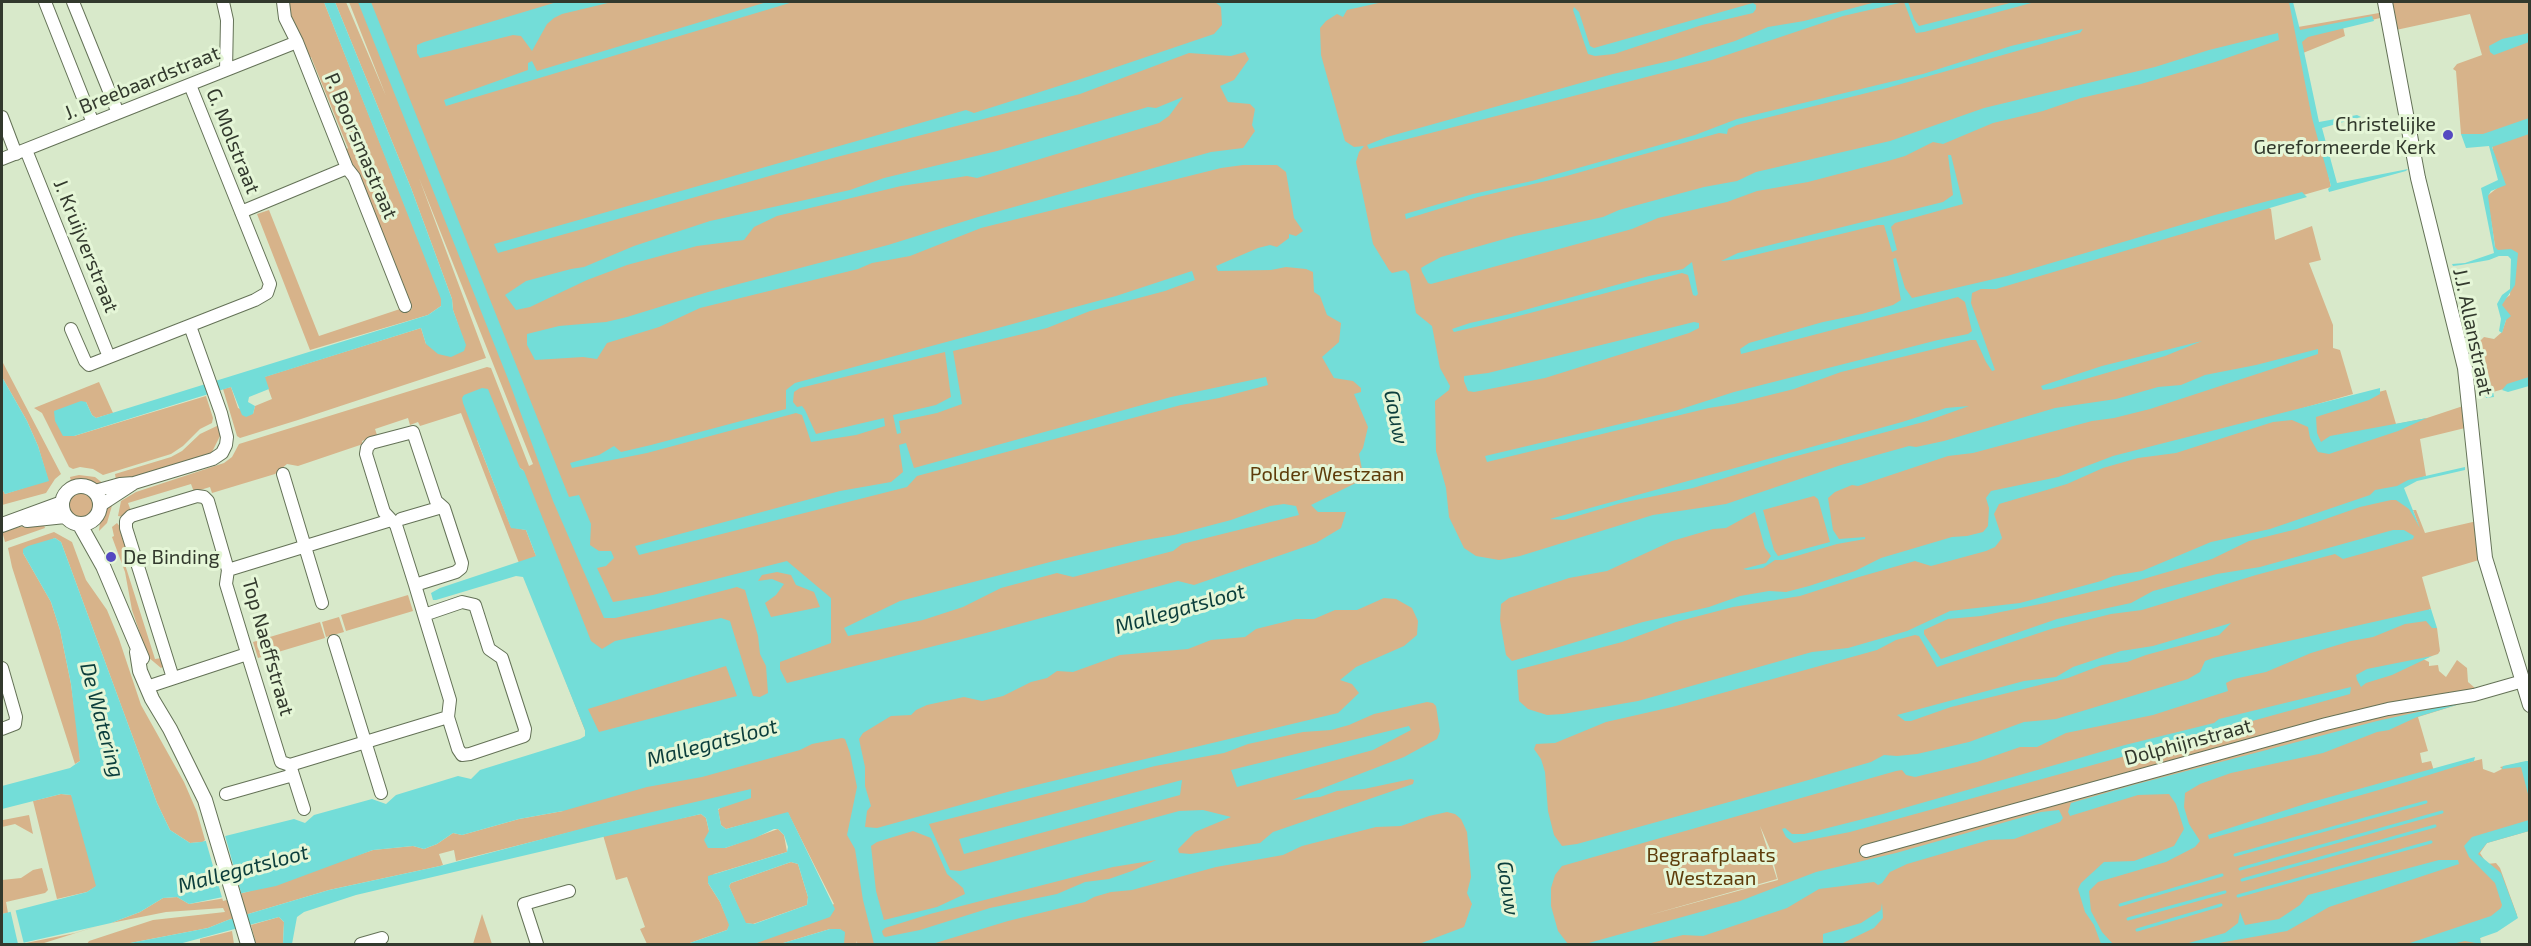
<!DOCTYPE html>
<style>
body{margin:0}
#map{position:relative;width:2531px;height:946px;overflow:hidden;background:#d8e9ca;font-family:"Exo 2",sans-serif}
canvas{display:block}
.frame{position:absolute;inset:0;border:3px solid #32392d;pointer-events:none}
</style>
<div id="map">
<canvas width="2531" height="946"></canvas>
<div class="frame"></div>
</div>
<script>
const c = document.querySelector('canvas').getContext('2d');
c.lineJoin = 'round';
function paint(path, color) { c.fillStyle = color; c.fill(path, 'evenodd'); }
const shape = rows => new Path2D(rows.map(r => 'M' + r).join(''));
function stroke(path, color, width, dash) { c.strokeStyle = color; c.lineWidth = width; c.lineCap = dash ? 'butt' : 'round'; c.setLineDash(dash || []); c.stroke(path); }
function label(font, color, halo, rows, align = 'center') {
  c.font = font + ' "Exo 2",sans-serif'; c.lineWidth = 6; c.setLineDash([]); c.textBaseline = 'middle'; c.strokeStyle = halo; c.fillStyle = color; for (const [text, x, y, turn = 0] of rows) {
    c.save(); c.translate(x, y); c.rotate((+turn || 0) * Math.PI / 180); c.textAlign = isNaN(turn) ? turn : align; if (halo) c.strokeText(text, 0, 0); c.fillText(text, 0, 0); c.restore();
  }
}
paint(shape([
 [287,2,324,2,442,299,441,306,428,315,310,350,257,214,269,210,319,336,400,309,402,312,412,309,362,180,345,151,348,148,311,57,308,58,289,19],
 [335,2,346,2,386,96,349,2,2291,2,2298,27,2379,13,2380,18,2343,27,2345,36,2303,53,2331,187,2265,206,2271,209,2275,240,2312,226,2321,260,2309,263,2333,325,2333,348,2340,350,2353,394,2282,414,2284,418,2386,390,2396,424,2427,418,2463,406,2465,428,2420,439,2426,476,2401,485,2419,526,2413,510,2416,510,2425,533,2477,521,2479,537,2475,538,2479,560,2422,577,2431,609,2429,609,2435,628,2437,628,2440,651,2438,654,2423,659,2429,662,2429,666,2438,665,2439,671,2446,677,2457,660,2467,668,2468,682,2475,688,2474,691,2512,683,2512,691,2473,700,2418,717,2428,751,2420,753,2422,763,2431,761,2434,771,2482,759,2483,769,2494,773,2502,769,2500,767,2529,761,2529,831,2487,843,2480,853,2487,864,2496,863,2500,868,2517,915,2480,938,2481,944,858,944,856,941,857,944,844,944,844,936,840,929,830,929,780,944,754,944,834,904,788,813,726,829,721,825,718,810,721,807,619,820,456,861,454,850,439,854,443,865,440,866,329,890,228,920,208,928,125,944,87,944,89,941,153,920,225,912,223,908,166,912,111,923,140,912,163,898,177,897,189,904,220,899,250,891,373,850,413,846,424,849,437,844,453,833,462,835,519,819,563,811,586,733,524,575,524,561,519,563,461,413,420,426,418,422,410,425,408,418,375,429,377,435,362,441,363,444,298,466,287,464,275,474,212,493,210,487,194,492,191,484,128,503,131,511,124,517,118,516,121,501,136,492,224,463,232,457,239,444,487,367,491,368,529,466,533,464,419,178,486,358,298,420,240,438,237,436,223,389,231,387,238,408,253,414,255,406,272,399,264,377,421,328,426,344,465,345,453,310,452,299,411,188],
 [477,440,523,470,536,556,526,530,511,527],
 [1760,826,1770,849,1778,880,1646,916,1777,879],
 [2391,2,2529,2,2529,382,2493,392,2480,341,2484,337,2494,339,2502,332,2506,320,2501,302,2510,295,2512,255,2496,253,2493,233,2487,196,2501,185,2492,146,2470,134,2461,134,2456,71,2453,69,2457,64,2482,55,2470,14,2396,30],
 [2,361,61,474,55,479,46,493,2,505,2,489,5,494,48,480,38,446,27,421,2,377],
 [99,382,113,413,96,418,92,415,86,402,74,436,206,396,213,418,212,423,200,429,183,446,171,454,103,475,93,469,80,467,73,469,69,467,42,413,34,408],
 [219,425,221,434,211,454,146,474,116,480,115,474,171,457,182,451,200,434],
 [79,475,95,477,105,485,101,487,86,481,71,481,70,477],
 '69 505a12 12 0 1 1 24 0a12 12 0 1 1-24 0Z',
 [113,502,107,523,99,531,100,522,106,508],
 [43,522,45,528,5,542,2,531],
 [117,523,122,529,129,552,122,555,155,659,162,658,164,666,161,668,148,657,132,610,125,572,112,537,114,536,112,527],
 [54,532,72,542,86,580,107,610,119,639,141,705,184,782,197,812,205,840,203,842,190,843,170,830,157,803,61,542,55,538,23,553,51,602,60,630,71,684,79,742,80,761,75,764,12,567,8,548],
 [408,595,413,611,346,631,341,615],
 [339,617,344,632,326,637,322,622],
 [320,622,325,638,258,658,253,642],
 [61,794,71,795,74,799,97,886,87,892,57,899,33,801],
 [701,814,706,818,709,831,708,848,725,848,778,829,784,835,787,852,714,874,708,883,720,902,730,925,727,930,687,944,647,944,640,929,645,927,627,877,616,880,603,835],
 [29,815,33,834,15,824,2,827,2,817,3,820],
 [791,862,798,864,808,897,807,905,753,924,745,923,729,886,731,883],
 [42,868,48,890,45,893,6,902,8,913,2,914,2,880,21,878,33,870],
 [482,914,492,944,473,944],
 [279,917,284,922,283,944,256,944,251,925],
 [101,925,41,944,26,943,75,933],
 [232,931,234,944,200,944,200,939]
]), '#d7b38a');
paint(shape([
 [324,2,335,2,411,188,452,299,453,310,466,345,464,351,451,357,438,354,426,344,421,328,265,377,269,389,249,397,248,402,255,406,253,414,246,417,242,415,231,387,74,436,63,436,55,421,54,411,81,401,86,402,92,415,96,418,428,315,441,306,441,299],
 [358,2,371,2,569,497,579,495,591,524,590,545,599,551,611,551,614,558,606,566,597,568,613,602,653,595,787,561,831,598,831,643,780,662,780,669,787,683,986,633,1178,581,1194,585,1316,543,1341,528,1346,512,1318,512,1311,505,1364,479,1359,454,1363,448,1368,427,1354,394,1361,392,1361,388,1353,381,1334,378,1322,357,1339,342,1341,323,1327,315,1320,296,1314,292,1313,272,1306,269,1286,267,1271,270,1218,271,1216,266,1258,248,1270,245,1277,247,1289,238,1289,234,1296,236,1303,231,1294,218,1286,172,1277,165,1243,165,1221,168,981,228,910,256,872,263,858,269,700,308,659,327,607,343,597,359,583,357,535,360,527,345,527,334,559,326,606,322,627,317,708,292,888,245,978,217,1211,152,1243,148,1255,131,1252,125,1255,109,1250,104,1228,102,1220,86,1234,80,1249,59,1245,52,1231,56,1189,53,1080,94,833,158,498,253,494,244,966,110,974,113,1090,76,1214,34,1222,25,1221,7,1215,2,1383,2,1347,10,1343,17,1337,14,1326,21,1320,28,1321,55,1345,141,1354,147,1364,146,1359,152,1356,162,1373,244,1389,270,1392,273,1405,270,1409,274,1416,313,1432,326,1440,368,1450,386,1449,390,1435,401,1436,451,1446,488,1449,517,1464,548,1476,556,1499,560,1520,556,1653,515,1726,504,1841,465,1909,446,1916,447,1944,441,2055,408,2116,399,2158,387,2181,385,2205,375,2256,365,2318,349,2318,354,2150,409,2114,418,2092,421,1973,453,1948,456,1858,486,1852,485,1835,492,1828,498,1833,530,1839,539,1865,537,1865,539,1837,544,1783,560,1775,560,1763,568,1748,570,1743,569,1766,563,1771,556,1765,548,1755,512,1726,528,1713,529,1672,541,1607,571,1569,578,1509,598,1501,604,1500,620,1506,655,1512,661,1643,622,1709,607,1740,596,1769,591,1786,592,1809,586,1855,571,1881,558,1952,537,1967,536,1983,532,1988,526,1989,508,1986,498,1991,491,2058,477,2113,456,2380,388,2380,394,2369,400,2316,417,2317,433,2321,442,2330,436,2427,418,2398,431,2329,454,2318,452,2310,438,2308,427,2292,420,2273,422,2176,453,2138,458,2103,468,2067,484,1999,504,1994,514,2002,538,1995,547,1986,551,1931,566,1915,561,1859,577,1800,596,1733,607,1676,622,1622,642,1517,670,1519,701,1528,709,1547,715,1563,714,1638,701,1812,652,1848,648,1907,631,1950,611,2020,603,2101,581,2113,576,2142,571,2211,542,2270,529,2370,495,2375,490,2397,486,2408,480,2465,467,2465,470,2417,481,2404,488,2420,528,2409,509,2396,500,2391,500,2360,507,2297,529,2249,541,2212,559,2140,580,2050,602,1981,616,1948,619,1924,630,1924,634,1941,659,2057,619,2131,603,2153,591,2217,574,2260,567,2393,530,2404,530,2414,536,2413,539,2386,547,2343,559,2335,554,2256,575,2142,610,2111,614,2051,629,1937,667,1919,636,1915,635,1896,640,1877,650,1672,707,1606,722,1555,743,1536,744,1534,749,1541,759,1545,772,1548,811,1554,835,1562,846,1577,844,1798,783,1871,762,1884,755,1897,756,1917,754,1969,742,2024,722,2056,719,2188,679,2200,672,2205,661,2213,658,2431,609,2437,628,2432,628,2426,621,2405,624,2373,637,2351,641,2311,653,2266,672,2234,679,2226,683,2228,691,2153,715,2066,733,2037,747,2020,747,1977,762,1915,777,1906,775,1902,770,1896,771,1562,866,1555,875,1551,888,1551,906,1558,931,1568,944,1419,944,1464,927,1472,904,1467,893,1471,877,1467,832,1461,819,1455,814,1447,812,1429,816,1401,826,1376,827,1302,846,1283,855,1216,867,1132,890,1111,892,1094,897,1085,902,1008,921,932,944,874,944,863,900,855,849,847,835,857,787,850,753,845,739,842,738,812,744,800,750,702,777,647,787,563,811,519,819,462,835,453,833,437,844,424,849,413,846,373,850,276,886,189,904,177,897,163,898,140,912,111,923,18,944,2,944,2,914,87,892,96,886,71,795,61,794,2,809,2,786,70,768,80,761,71,684,60,630,51,602,23,553,23,549,28,546,55,538,61,542,157,803,170,830,190,843,201,842,294,819,305,823,314,815,372,799,386,804,396,795,458,776,471,779,480,770,580,739,585,736,585,730,523,577,516,576,436,600,433,600,431,593,440,588,536,556,526,530,511,528,463,403,462,398,464,395,482,388,488,389,520,468,524,471,591,641,602,649,615,641,721,618,730,621,753,696,760,697,768,693,766,666,760,654,758,636,745,590,737,587,650,610,615,618,604,618,553,501,510,384],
 [1814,496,1818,499,1830,542,1778,556,1774,550,1763,510],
 [777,572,791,575,796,585,814,592,820,607,771,617,765,603,776,595,784,584,772,579,758,581,762,575],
 [1384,598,1396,599,1412,608,1418,621,1417,635,1404,646,1356,667,1340,680,1352,684,1359,693,1338,713,1011,791,877,828,865,827,867,811,871,806,865,786,865,767,859,739,863,733,891,716,911,715,916,710,927,705,964,697,982,701,1003,696,1031,682,1047,678,1057,671,1073,672,1120,655,1188,649,1211,640,1245,637,1256,629,1296,619,1314,619,1335,610,1357,610],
 [726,666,737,696,599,732,588,709],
 [1427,702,1433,703,1436,706,1440,731,1437,739,1404,757,1292,800,1320,797,1337,791,1364,789,1411,779,1414,780,1413,784,1273,832,1260,843,1191,854,1179,853,1178,849,1195,832,1231,817,1203,810,1179,811,960,871,950,870,929,824,1155,766,1224,753,1248,744,1303,732,1331,730,1349,725,1374,714],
 [913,831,931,838,947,874,963,888,965,894,937,907,884,920,876,891,871,846,877,842],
 [1156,860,1132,871,1109,879,1085,882,1057,894,990,908,920,930,885,937,883,935,882,931,885,928,930,914,1113,867],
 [557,2,612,2,562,14,554,18,547,24,532,51,521,36,513,35,429,56,420,58,417,53,417,45,424,42],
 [767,2,793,2,446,106,444,100,528,70,528,63,532,61,537,71],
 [1876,2,1908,2,1914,19,1919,26,2014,2,2035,2,1924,32,1916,33,1904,2,1843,16,1712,60,1369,149,1367,145,1387,137,1613,74,1674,60,1735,41,1768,27,1804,21],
 [2289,2,2293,2,2300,30,2372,16,2374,21,2308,37,2302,42,2319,122,2357,115,2361,117,2322,128,2337,183,2408,169,2406,171,2329,192,2328,189,2331,186,2312,118],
 [1753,3,1756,5,1756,9,1753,13,1702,25,1614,54,1595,56,1588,54,1573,10,1574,7,1579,12,1590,46,1594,48],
 [2083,29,2080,33,1887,88,1737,125,1728,129,1727,134,1719,133,1563,177,1478,197,1406,219,1405,214,1473,194,1532,181,1695,135,1737,119,1923,74,2011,46],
 [2278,33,2279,40,2215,62,2141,84,2081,98,2043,111,1993,123,1943,144,1933,142,1905,156,1888,161,1808,182,1757,191,1727,202,1658,218,1632,229,1431,284,1428,283,1422,272,1421,268,1426,265,1441,257,1515,236,1603,217,1619,210,1704,187,1737,181,1756,172,1890,141,1984,108,2155,67,2209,50],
 [2529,33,2529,42,2494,55,2490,52,2489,46,2502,39],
 [1183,97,1169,116,1159,123,1007,169,977,178,967,176,901,186,777,216,754,227,744,240,697,246,627,265,587,280,530,307,516,310,505,295,526,281,571,269,584,267,634,246,710,221,850,190,884,178,997,151,1148,107,1156,108],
 [2529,118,2529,134,2492,147,2506,185,2491,191,2488,196,2495,247,2498,250,2511,249,2518,253,2515,285,2502,305,2511,316,2506,320,2502,333,2499,331,2501,319,2497,304,2502,295,2510,289,2511,259,2508,256,2499,256,2489,260,2461,265,2453,266,2452,264,2465,263,2494,253,2481,188,2498,180,2489,146,2466,148,2461,134,2483,134],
 [1948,155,1951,155,1963,204,1895,223,1891,227,1897,250,1892,252,1884,225,1878,225,1738,259,1721,261,1738,253,1943,202,1953,195],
 [2302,192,2307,197,1996,289,1981,289,1972,293,1971,303,1995,370,1992,371,1986,362,1976,340,1971,340,1841,372,1794,389,1734,404,1709,408,1487,462,1485,456,1675,411,1734,392,1938,340,1968,334,1972,331,1965,302,1958,297,1741,354,1740,349,1749,343,1823,322,1862,314,1893,305,1901,300,1893,259,1896,258,1905,288,1912,298,2007,276,2215,215],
 [1692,262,1698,294,1696,296,1693,295,1688,275,1682,273,1492,323,1454,332,1452,329,1470,323,1510,314,1649,276,1683,269],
 [1192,271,1195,280,1165,291,1090,311,1047,328,953,351,962,404,937,413,899,421,901,433,897,434,893,415,936,405,951,397,945,352,800,388,794,392,793,402,797,407,802,406,805,410,816,434,884,418,885,426,856,435,811,442,802,415,796,413,647,453,572,468,570,463,599,455,614,446,621,452,651,445,786,409,786,390,795,383,1116,296],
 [1694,322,1699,323,1699,328,1689,333,1545,378,1474,392,1468,391,1464,381,1464,376,1488,373],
 [2202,341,2165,356,2051,389,2043,390,2041,386,2102,366],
 [2483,367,2488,384,2493,391,2494,397,2486,398,2480,368],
 [2,377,27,421,38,446,49,481,5,494,2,489],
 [1266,377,1268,385,1219,398,1181,405,917,476,907,487,639,555,635,546,840,491,891,482,903,472,899,445,906,443,914,468,1171,397],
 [2529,377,2529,386,2508,392,2502,390,2507,384],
 [1969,406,1927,421,1789,458,1693,488,1621,503,1564,520,1550,519,1902,422,1946,408],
 [1284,504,1296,506,1299,515,1182,544,1173,551,1073,577,1057,573,1001,588,963,607,923,620,848,636,844,628,900,601,1054,561,1139,541,1174,535,1231,520,1270,506],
 [2231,623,2219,635,2146,655,2127,662,2102,665,2068,678,1951,707,1911,721,1905,721,1897,715,2024,681,2056,677,2073,667,2121,651,2153,646],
 [2432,656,2392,675,2366,683,2361,687,2357,680,2356,675,2367,669],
 [2351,687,2350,694,1850,832,1794,843,1786,837,1782,829,1785,828,1792,834,1804,834,1883,814,2125,745,2214,723,2219,719],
 [2473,700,2417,717,2389,730,2377,732,2323,753,2231,773,2200,784,2185,793,2184,807,2189,824,2200,841,2195,847,2166,862,2098,882,2089,891,2091,911,2102,932,2113,944,2101,944,2094,925,2085,912,2078,889,2081,883,2104,862,2134,861,2174,846,2184,829,2176,804,2169,794,2138,795,2070,816,2068,812,2071,803,2133,785,2377,721],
 [1409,726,1411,730,1373,750,1237,787,1231,770],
 [2475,757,2474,761,2403,783,2209,839,2208,835,2308,803],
 [2526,761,2529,761,2529,798,2521,767,2502,769,2503,766],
 [1182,780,1180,795,964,854,959,839],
 [751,789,751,798,718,809,721,825,726,829,788,812,835,909,830,917,754,944,687,944,727,930,729,925,720,902,708,883,708,876,787,852,788,847,784,835,778,829,774,829,755,838,725,848,708,848,704,840,709,831,706,818,701,814,356,895,304,912,297,917,292,944,283,944,284,922,279,917,179,944,125,944,208,928,228,920,329,890,440,866,592,826],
 [791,862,798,864,808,897,807,905,754,924,746,923,729,886,731,883],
 [2059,810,2063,818,2060,822,2014,839,1989,840,1907,864,1890,872,1882,883,1878,885,1874,882,1819,889,1787,908,1703,936,1683,935,1647,944,1585,944,1740,901,1816,872,1896,853,2041,812],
 [2529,820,2529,831,2487,843,2478,854,2501,873,2518,918,2497,932,2480,938,2481,944,2465,941,2452,944,2407,944,2491,916,2501,908,2502,905,2495,883,2469,857,2464,846,2472,837],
 [2439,860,2458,860,2459,864,2329,907,2287,931,2213,944,2185,944,2225,933,2238,923,2240,912,2245,925,2279,919,2300,905,2308,895],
 [1882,903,1883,918,1874,928,1843,943,1823,944,1823,934,1861,923,1881,910],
 [830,929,840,929,845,932,844,944,780,944]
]), '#73ddd8');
paint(shape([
 [224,832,242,896,223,901,205,838],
 [15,908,24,944,18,944,10,909]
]), '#d8e9ca');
stroke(shape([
 [2235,855,2426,802],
 [2240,869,2442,812],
 [2242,880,2435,826],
 [2238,896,2431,842],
 [2120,905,2222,875],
 [2128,919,2225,892],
 [2137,930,2221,905]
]), '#73ddd8', 3);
const minor = shape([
 [45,2,93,123],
 [73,2,118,113],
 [223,2,227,20,226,70],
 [283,2,285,18,297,42,347,168,354,177,405,306],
 [2,117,16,154],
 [26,150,109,357],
 [2,159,297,42],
 [241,212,347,168],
 [71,329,85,361,89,365,255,300,267,293,270,284,190,85],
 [283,474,322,603],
 [95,491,120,484,134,483,213,459,222,453,226,445,227,437,221,413,190,326],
 [101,505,133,484],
 [401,519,442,507],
 [228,570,391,520],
 [415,585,456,572,461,568,462,563,444,508,436,501,413,432,371,443,367,448,366,454,384,512,396,525,415,585,424,615,450,700,448,717,458,749,462,755,470,754,524,736,525,729,502,658,489,649,475,605,462,602,424,615],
 [334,641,381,793],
 [2,668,16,717,15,724,2,729],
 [173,678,126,528,126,521,131,516,197,496,204,497,208,501,228,570,226,584,244,643,281,762,290,765,304,809],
 [147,687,247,654],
 [290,765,448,717],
 [226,794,293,775],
 [1866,851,2326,724,2388,709,2474,695,2523,681],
 [361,944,382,938],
 [537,944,524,904,569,891]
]);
const tertiary = shape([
 [2385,2,2418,178,2465,368,2485,558,2530,705],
 '62 505a19 19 0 1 1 38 0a19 19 0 1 1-38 0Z',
 [27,520,65,516],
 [2,525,62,503],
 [80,525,103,566,142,658],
 [137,652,140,671,152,699,170,729,205,800,248,944]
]);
stroke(minor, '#647257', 14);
stroke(tertiary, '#647257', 16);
stroke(minor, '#fff', 12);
stroke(tertiary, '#fff', 14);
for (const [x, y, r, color] of [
 [2448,135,6,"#5549c1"],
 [111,557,6,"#5549c1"]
]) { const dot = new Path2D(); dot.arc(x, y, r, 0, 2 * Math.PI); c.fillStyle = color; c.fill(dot); stroke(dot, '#e5f6d7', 2); }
label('20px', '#32392d', '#e5f6d7', [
 ["J. Breebaardstraat",142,83,-22],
 ["G. Molstraat",233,141,68],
 ["P. Boorsmastraat",361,146,67],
 ["J. Kruijverstraat",86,246,68],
 ["J.J. Allanstraat",2473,332,78],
 ["Top Naeffstraat",268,647,74],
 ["Dolphijnstraat",2188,742,-15]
]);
label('20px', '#32392d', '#e5f6d7', [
 ["Christelijke",2436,124],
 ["Gereformeerde Kerk",2436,147],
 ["De Binding",123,557,"left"]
], 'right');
label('20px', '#5e3c0a', '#e5f6d7', [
 ["Polder Westzaan",1327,474],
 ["Begraafplaats",1711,855],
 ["Westzaan",1711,878]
]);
label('italic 21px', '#0b3e3c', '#e5f6d7', [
 ["Gouw",1396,417,79],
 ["Mallegatsloot",1180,609,-16],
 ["De Watering",102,720,75],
 ["Mallegatsloot",712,743,-15],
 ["Mallegatsloot",243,869,-15],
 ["Gouw",1508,888,82]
]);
</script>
